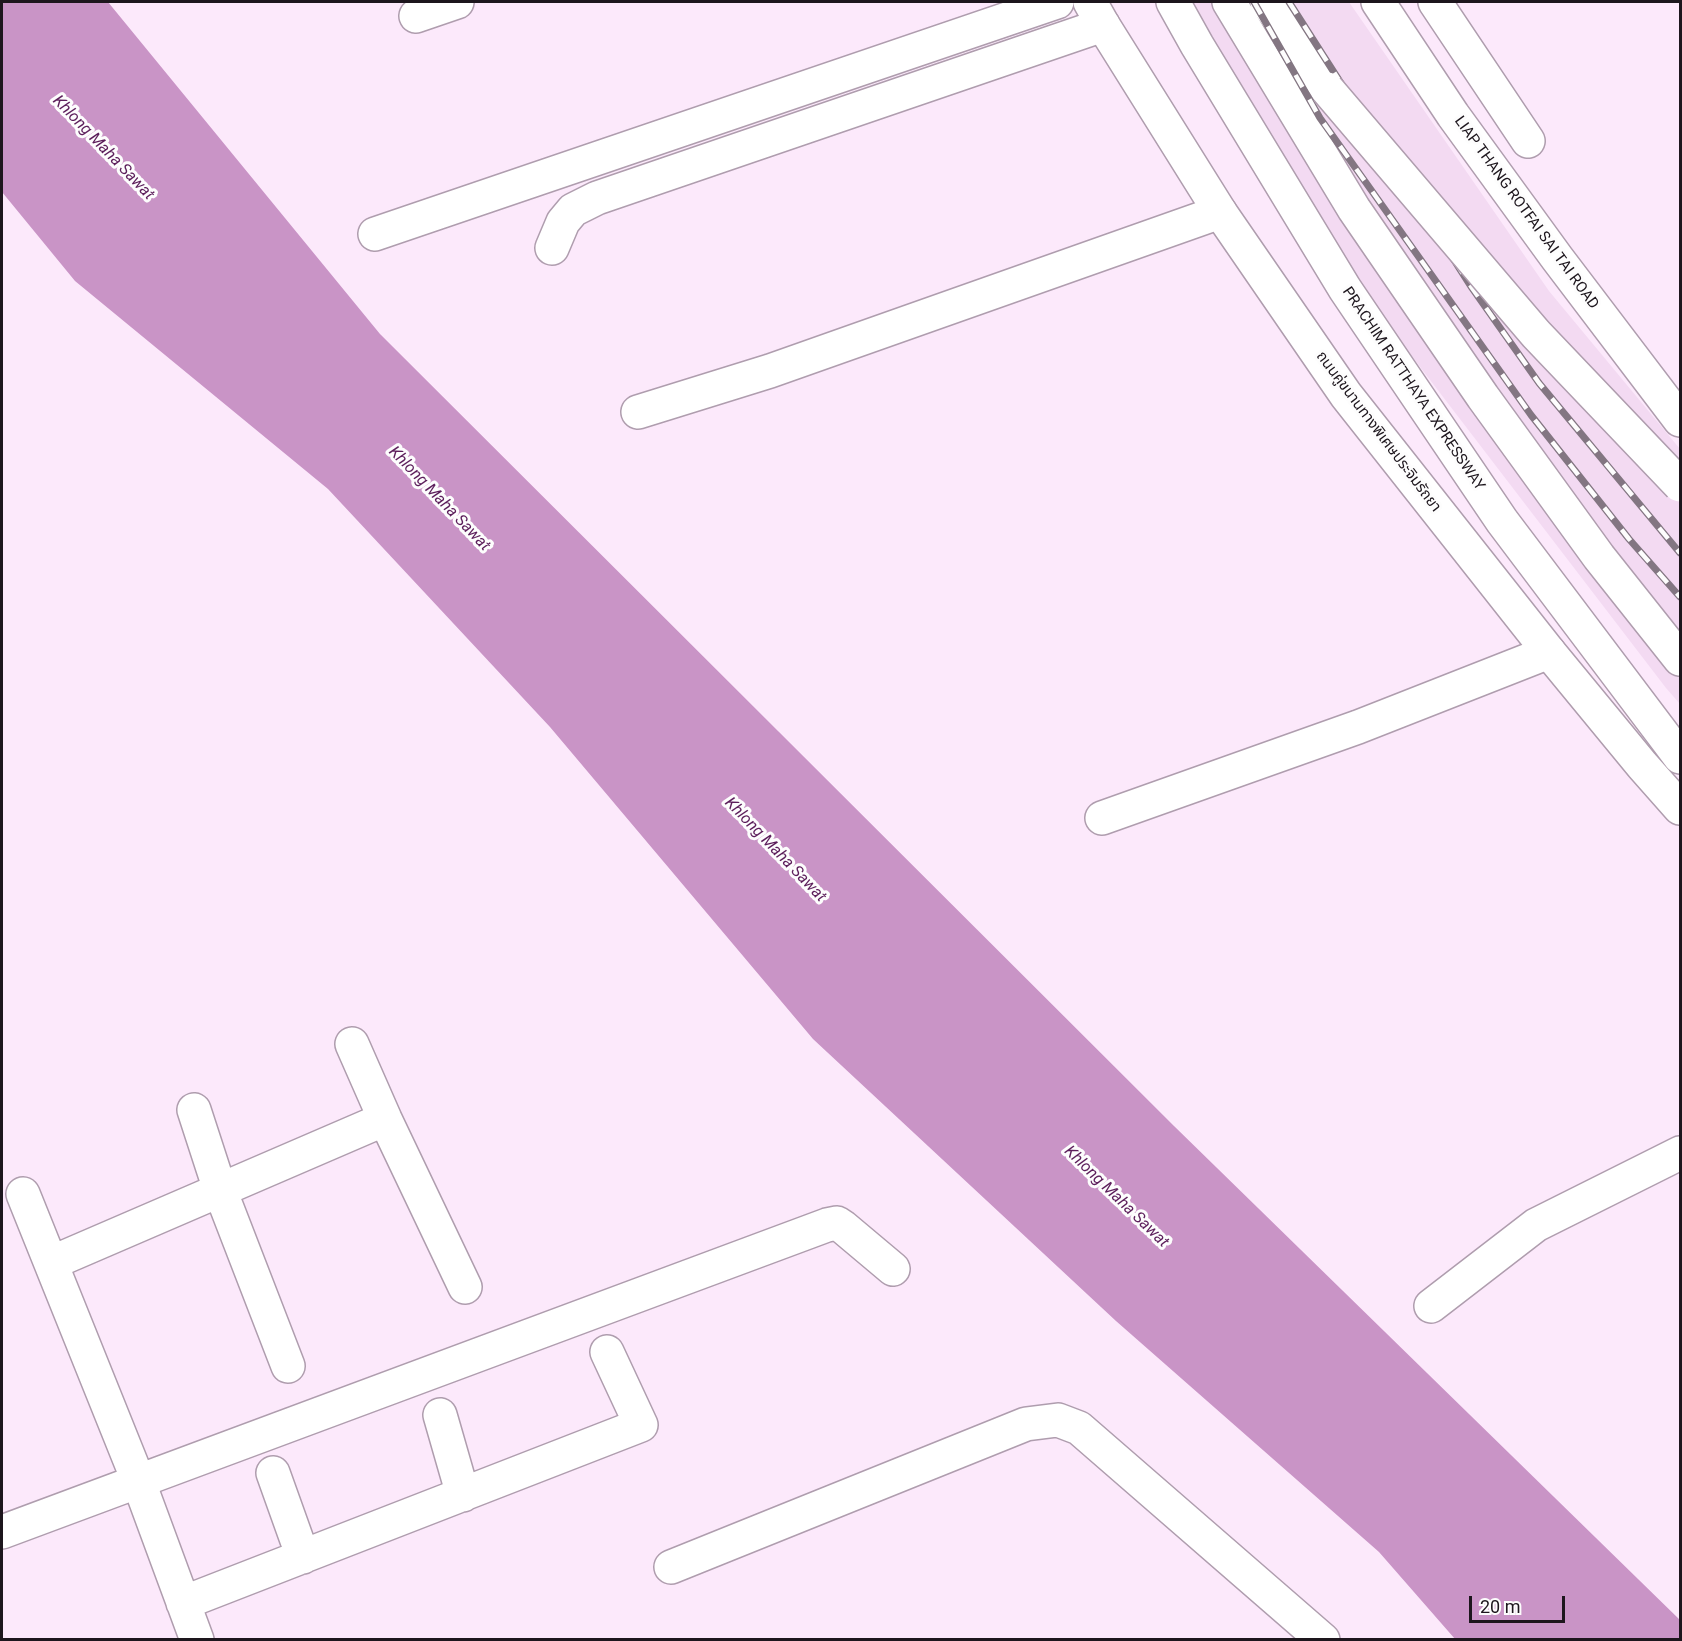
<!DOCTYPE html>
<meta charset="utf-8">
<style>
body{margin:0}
#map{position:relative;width:1682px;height:1641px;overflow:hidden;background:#fce9fb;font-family:Roboto,sans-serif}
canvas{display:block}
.frame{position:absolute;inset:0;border:3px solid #1d161d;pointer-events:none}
.scale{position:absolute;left:1469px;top:1596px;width:96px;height:27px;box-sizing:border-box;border:3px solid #1d161d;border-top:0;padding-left:8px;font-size:18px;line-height:21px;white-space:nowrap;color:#1d161d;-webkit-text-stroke:4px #fdfdfd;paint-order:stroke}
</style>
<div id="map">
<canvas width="1682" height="1641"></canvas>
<div class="frame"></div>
<div class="scale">20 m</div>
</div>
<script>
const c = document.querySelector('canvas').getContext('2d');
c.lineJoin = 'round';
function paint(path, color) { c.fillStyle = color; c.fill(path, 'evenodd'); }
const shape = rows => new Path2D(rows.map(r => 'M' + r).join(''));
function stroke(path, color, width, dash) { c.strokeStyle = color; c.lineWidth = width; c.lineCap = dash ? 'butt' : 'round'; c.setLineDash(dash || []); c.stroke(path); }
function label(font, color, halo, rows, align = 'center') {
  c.font = font + ' Roboto,"Noto Sans Thai",sans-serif'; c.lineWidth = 6; c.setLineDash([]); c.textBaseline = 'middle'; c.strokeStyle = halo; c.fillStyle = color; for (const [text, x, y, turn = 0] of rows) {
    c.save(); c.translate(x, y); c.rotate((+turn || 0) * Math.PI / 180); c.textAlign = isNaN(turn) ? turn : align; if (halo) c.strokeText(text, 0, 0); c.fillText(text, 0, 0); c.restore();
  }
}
paint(shape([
 [1171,2,1349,2,1549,291,1680,449,1680,704,1666,688,1378,312]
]), '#f3daf2');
paint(shape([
 [2,2,108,2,380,334,1174,1126,1680,1620,1680,1639,1455,1639,1379,1552,1116,1321,813,1039,550,727,328,489,75,281,2,192]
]), '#c994c6');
const minor = shape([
 [1435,2,1528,141],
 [416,16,457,2],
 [375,234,1057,2],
 [552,248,563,222,573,210,597,198,1103,25],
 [638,412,770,371,1220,212],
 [1102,818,1358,727,1549,652],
 [352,1044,385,1119,465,1287],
 [194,1110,220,1190,288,1366],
 [23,1194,138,1480,197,1640],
 [51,1263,385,1119],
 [1431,1306,1536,1225,1680,1153],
 [440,1415,463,1495],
 [273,1473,303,1557],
 [2,1532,827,1225,837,1223,843,1227,893,1269],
 [671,1567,1026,1424,1058,1420,1079,1428,1323,1640],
 [183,1603,641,1425,607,1352]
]);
const major = shape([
 [1090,2,1103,25,1220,212,1346,395,1549,652,1642,765,1680,808],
 [1378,2,1453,115,1557,258,1680,420]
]);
const highway = shape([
 [1173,2,1197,45,1345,289,1502,521,1680,757],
 [1229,2,1354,209,1483,397,1599,557,1680,659],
 [1267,2,1327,89]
]);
stroke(minor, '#af9dae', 36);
stroke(major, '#af9dae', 36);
stroke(highway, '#af9dae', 36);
stroke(minor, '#fff', 33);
stroke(major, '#fff', 33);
stroke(highway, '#fff', 33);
const rail = shape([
 [1254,2,1320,118,1531,415,1629,539,1680,597],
 [1289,2,1472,288,1539,383,1680,553]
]);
stroke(rail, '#837682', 7);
stroke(rail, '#fdfdfd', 4.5, [14]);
const highwayBridge = shape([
 [1327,89,1536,334,1680,485]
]);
stroke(highwayBridge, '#af9dae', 36, []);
stroke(highwayBridge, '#fff', 33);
label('15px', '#1d161d', '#fdfdfd', [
 ["LIAP THANG ROTFAI SAI TAI ROAD",1526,213,54],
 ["PRACHIM RATTHAYA EXPRESSWAY",1413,389,56],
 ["ถนนคู่ขนานทางพิเศษประจิมรัถยา",1378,432,53]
]);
label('italic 16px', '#5c1e5b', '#fdfdfd', [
 ["Khlong Maha Sawat",103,148,46],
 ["Khlong Maha Sawat",439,499,46],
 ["Khlong Maha Sawat",775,850,46],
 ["Khlong Maha Sawat",1116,1197,44]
]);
</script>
